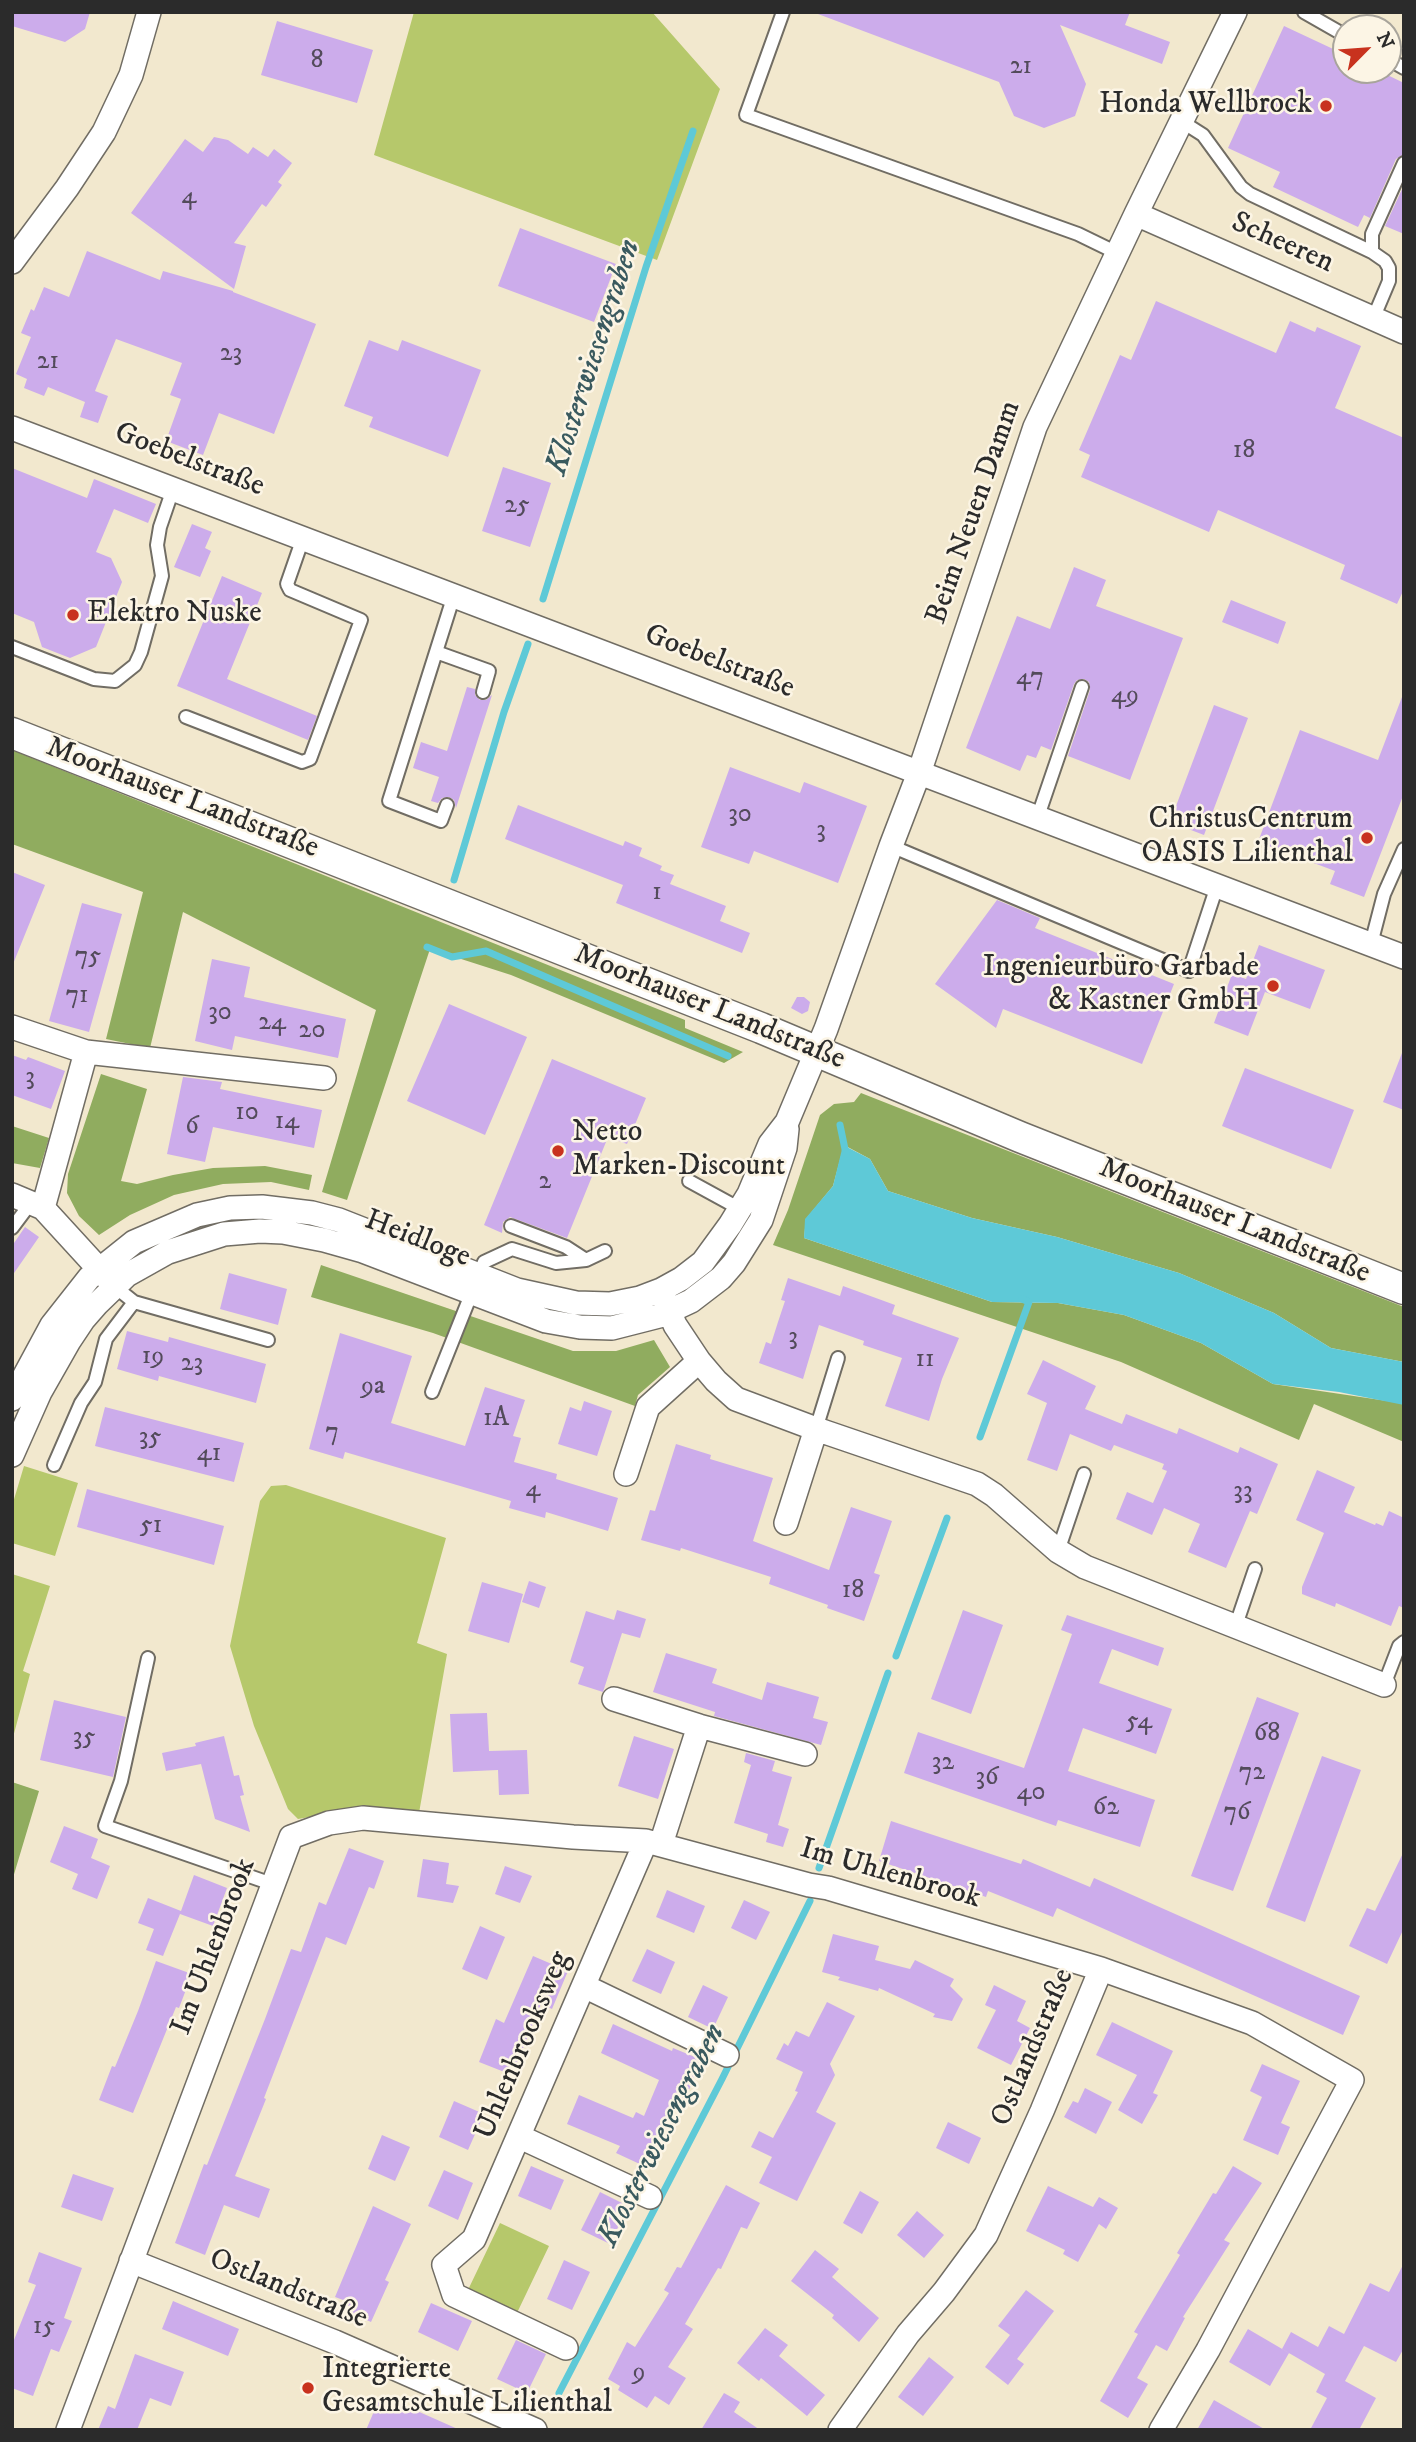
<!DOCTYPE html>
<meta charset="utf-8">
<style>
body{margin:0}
#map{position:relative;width:1416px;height:2442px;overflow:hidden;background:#f2e8ce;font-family:"IM FELL DW Pica",serif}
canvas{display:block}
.frame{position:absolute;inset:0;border:14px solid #2b2b2b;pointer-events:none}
.north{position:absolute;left:1332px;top:14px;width:70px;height:70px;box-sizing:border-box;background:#fcf5e5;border:2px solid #a8a49b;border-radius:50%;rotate:65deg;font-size:19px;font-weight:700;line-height:28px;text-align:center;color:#2b2b2b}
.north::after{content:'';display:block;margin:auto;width:24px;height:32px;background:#c8321e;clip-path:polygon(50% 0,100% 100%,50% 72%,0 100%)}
</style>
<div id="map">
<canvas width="1416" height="2442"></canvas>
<div class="frame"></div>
<div class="north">N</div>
</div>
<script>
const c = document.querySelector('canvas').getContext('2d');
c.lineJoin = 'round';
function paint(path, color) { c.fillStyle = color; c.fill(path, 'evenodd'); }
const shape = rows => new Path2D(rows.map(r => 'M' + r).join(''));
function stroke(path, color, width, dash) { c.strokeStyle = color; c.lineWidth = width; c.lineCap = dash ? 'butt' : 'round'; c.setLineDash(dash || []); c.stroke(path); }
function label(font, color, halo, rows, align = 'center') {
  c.font = font + ' "IM FELL DW Pica",serif'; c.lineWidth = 5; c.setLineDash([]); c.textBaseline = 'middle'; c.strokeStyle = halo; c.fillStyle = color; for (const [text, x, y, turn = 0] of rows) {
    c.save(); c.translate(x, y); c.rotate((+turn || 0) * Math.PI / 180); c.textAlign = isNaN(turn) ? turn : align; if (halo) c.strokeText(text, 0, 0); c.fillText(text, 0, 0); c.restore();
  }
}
paint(shape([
 [414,12,652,12,720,89,657,260,374,155],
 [24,1466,78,1483,55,1556,12,1543,12,1506],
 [286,1485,446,1538,417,1643,447,1654,419,1813,356,1809,298,1819,288,1809,254,1726,230,1646,260,1501,271,1486],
 [12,1574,50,1586,23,1671,30,1674,12,1741],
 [500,2223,549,2246,516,2315,467,2292]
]), '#b6c86b');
paint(shape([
 [12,750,685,1020,685,1028,743,1052,724,1063,511,975,430,949,347,1200,322,1192,376,1010,183,912,150,1048,106,1039,143,892,12,844],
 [101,1074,147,1089,121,1181,137,1184,173,1175,213,1168,265,1166,312,1175,309,1190,271,1182,223,1184,174,1195,130,1215,99,1235,79,1216,67,1193,68,1174],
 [861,1093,1404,1307,1404,1362,1331,1348,1274,1313,1179,1273,1057,1237,972,1218,888,1191,870,1159,844,1145,833,1186,806,1219,804,1238,992,1302,1058,1303,1124,1315,1201,1343,1273,1384,1401,1403,1404,1405,1404,1442,1314,1404,1299,1440,1121,1362,773,1245,788,1210,820,1115,834,1104,854,1102],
 [12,1126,49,1138,40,1168,12,1163],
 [321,1265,573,1351,616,1351,654,1340,670,1367,638,1395,635,1406,433,1333,311,1297],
 [12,1782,39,1791,12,1881]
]), '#90ac5f');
paint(shape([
 [843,1145,870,1159,888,1191,972,1218,1057,1237,1179,1273,1274,1313,1331,1348,1404,1362,1404,1405,1339,1392,1273,1384,1201,1343,1124,1315,1058,1303,992,1302,804,1238,805,1219,833,1186]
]), '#5ec9d7');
stroke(shape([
 [543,599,646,267,693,131],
 [454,880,504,712,528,644],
 [427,947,452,957,486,951,728,1056],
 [840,1125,846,1154],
 [980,1437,1029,1302,1022,1299],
 [896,1656,947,1518],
 [819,1868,888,1673],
 [559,2393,722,2079,810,1901]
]), '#5ec9d7', 7);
paint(shape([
 [12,12,90,12,85,29,65,42,12,26],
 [819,12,1130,12,1125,25,1170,42,1162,64,1060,25,1086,84,1075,116,1044,128,1014,116,999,82,818,14],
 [277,21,373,50,357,103,261,75],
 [1284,26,1346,55,1346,70,1377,70,1404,83,1404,154,1396,159,1370,218,1364,215,1358,227,1273,187,1280,172,1228,148],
 [214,137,228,140,248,154,253,147,268,157,274,149,292,163,278,182,282,185,266,207,262,204,234,243,246,246,234,289,131,213,185,139,203,152],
 [1404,185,1404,234,1385,226],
 [520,228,616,264,594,322,498,286],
 [87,251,160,280,163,271,233,291,233,292,316,324,274,434,219,413,203,455,166,441,181,399,170,395,182,363,116,339,95,391,108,396,98,423,80,417,85,402,48,387,44,396,24,388,27,379,16,374,31,337,21,333,31,309,34,311,44,287,69,297],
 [1156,301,1276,353,1290,321,1315,332,1317,327,1361,346,1335,408,1404,438,1404,589,1397,604,1340,579,1345,565,1218,510,1209,532,1081,477,1090,455,1079,450,1120,355,1131,360],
 [369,340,398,351,402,340,481,370,448,457,369,427,373,417,344,406],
 [503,467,551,483,530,547,482,531],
 [12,468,87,498,94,479,156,504,148,523,114,509,96,552,111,558,122,582,96,647,70,658,42,647,34,622,12,613],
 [192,524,212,532,205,548,211,551,200,577,174,567],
 [1074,567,1106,580,1096,606,1183,638,1130,780,1068,756,1090,690,1089,682,1084,679,1077,680,1074,684,1051,750,1041,746,1036,758,1027,755,1020,771,966,748,1017,616,1050,629],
 [222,576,262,593,227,679,317,716,308,740,177,686],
 [1231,600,1286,622,1278,644,1222,622],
 [467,687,475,689,475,695,480,700,486,700,492,695,456,808,454,800,449,797,442,798,438,803,431,801,439,777,413,768,421,742,447,751],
 [1402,697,1404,793,1364,897,1330,884,1335,871,1258,842,1300,730,1378,760],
 [1214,705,1248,718,1204,835,1170,822],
 [730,767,800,793,804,782,867,806,838,883,754,851,749,864,701,847],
 [518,805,623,846,625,841,642,848,639,856,662,866,660,870,674,875,670,884,726,906,720,921,750,933,742,953,616,903,623,885,505,839],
 [12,872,45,885,13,964,12,964],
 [997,900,1040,918,1035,928,1174,984,1142,1064,1003,1009,996,1028,935,984],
 [82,903,122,914,89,1032,49,1021],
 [1259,945,1325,970,1310,1009,1265,992,1248,1036,1214,1023,1232,974,1246,979],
 [212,959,250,967,244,997,346,1019,338,1058,235,1036,232,1050,195,1041],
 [797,997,804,997,810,1002,808,1011,802,1014,791,1008],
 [449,1004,527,1037,485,1135,407,1101],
 [1402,1053,1404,1053,1404,1110,1383,1102],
 [12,1055,26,1060,28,1057,65,1071,51,1109,12,1095],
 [552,1059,646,1098,627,1144,608,1137,567,1238,510,1217,503,1222,502,1233,484,1225],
 [1245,1068,1354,1110,1331,1169,1222,1126],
 [183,1077,222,1082,220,1089,322,1110,314,1148,213,1127,205,1162,167,1154],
 [25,1227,39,1237,12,1276,12,1246],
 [229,1273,287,1289,278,1325,220,1309],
 [788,1278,840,1296,843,1286,895,1305,892,1314,959,1338,942,1379,929,1421,885,1406,902,1358,863,1345,864,1341,819,1325,803,1379,759,1363,766,1342,771,1344,778,1322,785,1301,781,1300],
 [127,1331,168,1342,169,1337,266,1364,256,1403,159,1376,158,1381,117,1369],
 [340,1333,412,1356,391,1423,465,1446,485,1387,525,1400,513,1436,521,1438,514,1462,557,1474,556,1479,618,1498,608,1531,546,1512,545,1518,509,1508,511,1501,345,1452,343,1459,309,1449],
 [1043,1360,1096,1386,1085,1409,1122,1424,1126,1414,1177,1434,1179,1428,1238,1453,1240,1447,1278,1464,1257,1514,1250,1511,1226,1568,1188,1552,1200,1524,1164,1508,1152,1535,1116,1519,1127,1492,1153,1503,1167,1471,1162,1469,1164,1464,1114,1445,1111,1451,1070,1434,1057,1471,1027,1460,1047,1403,1027,1394],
 [584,1401,612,1411,597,1456,558,1444,570,1407,581,1411],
 [105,1407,244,1443,234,1482,95,1446],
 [676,1444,711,1455,710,1459,773,1478,753,1541,829,1570,851,1507,892,1521,874,1573,880,1575,864,1621,827,1608,828,1605,769,1584,771,1577,681,1548,680,1551,641,1540,650,1510,655,1511],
 [1317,1470,1355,1487,1344,1512,1375,1525,1376,1523,1383,1526,1389,1511,1404,1518,1404,1608,1399,1606,1391,1626,1336,1603,1335,1607,1302,1594,1302,1587,1324,1533,1296,1520],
 [87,1489,224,1526,214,1565,77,1527],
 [529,1581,546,1587,539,1608,522,1602],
 [482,1582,523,1594,509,1643,468,1631],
 [617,1610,646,1619,640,1638,622,1633,603,1692,578,1684,584,1667,570,1662,586,1611,614,1620],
 [963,1610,1003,1625,971,1714,931,1699],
 [1067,1615,1164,1648,1158,1666,1112,1649,1099,1683,1172,1709,1156,1754,1083,1728,1068,1771,1155,1800,1140,1847,1058,1820,1056,1826,904,1773,918,1732,1024,1768,1072,1634,1061,1630],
 [666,1653,717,1669,712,1683,762,1700,767,1682,819,1697,813,1718,828,1722,821,1745,714,1716,715,1712,653,1692],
 [1257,1697,1299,1713,1233,1891,1191,1876],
 [54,1700,126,1717,113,1777,40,1760],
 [487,1713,489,1751,527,1750,529,1794,499,1795,498,1770,453,1772,450,1714],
 [224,1736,234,1776,239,1775,244,1795,240,1796,250,1832,215,1819,201,1764,166,1771,162,1753,196,1746,195,1743],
 [634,1736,674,1749,658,1799,618,1786],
 [746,1753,775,1761,772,1771,792,1777,778,1825,789,1829,783,1847,766,1842,768,1834,734,1823,751,1765,744,1762],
 [1322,1756,1361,1770,1305,1922,1266,1907],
 [891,1821,1021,1864,1023,1859,1090,1887,1094,1878,1360,1996,1343,2035,1057,1908,1053,1917,988,1891,986,1897,879,1861],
 [64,1826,98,1839,91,1858,110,1866,97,1899,72,1889,78,1874,50,1862],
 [349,1848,384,1861,374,1889,369,1887,346,1945,326,1937,264,2098,266,2099,235,2176,270,2189,259,2218,224,2205,205,2255,175,2243,204,2164,207,2165,265,2019,291,1949,301,1952,319,1902,326,1905],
 [1404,1851,1404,1928,1387,1964,1349,1946,1367,1908,1375,1911],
 [423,1859,449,1863,446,1884,459,1886,453,1903,417,1897],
 [505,1866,532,1876,520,1903,495,1894],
 [194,1875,227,1888,213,1926,180,1914,163,1956,146,1950,154,1929,138,1923,148,1898,181,1911],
 [667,1890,705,1906,694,1933,656,1917],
 [744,1900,770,1912,756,1940,731,1928],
 [480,1926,505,1937,487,1980,462,1969],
 [833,1934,879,1946,875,1960,910,1969,915,1960,954,1979,950,1986,963,1999,952,2021,933,2017,935,2014,879,1988,878,1991,838,1980,840,1977,822,1972],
 [647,1949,675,1962,661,1994,632,1981],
 [533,1956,568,1971,552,2009,541,2004,512,2075,479,2062,496,2019,504,2023],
 [156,1961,192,1974,179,2008,176,2007,133,2113,99,2100,112,2066,115,2067,138,2011],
 [703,1985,728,1997,713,2029,688,2017],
 [994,1985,1026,2001,1017,2021,1030,2028,1011,2065,977,2048,996,2010,985,2005],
 [827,2002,855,2016,830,2064,835,2075,816,2112,836,2123,797,2201,759,2183,772,2157,751,2147,759,2131,773,2138,798,2092,795,2091,803,2072,776,2059,784,2043,788,2046,796,2031,809,2037],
 [1112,2022,1173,2051,1153,2093,1158,2095,1142,2124,1118,2110,1137,2075,1096,2055],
 [613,2024,672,2051,673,2048,702,2060,685,2099,677,2096,644,2166,616,2153,620,2146,567,2124,579,2095,633,2118,636,2112,644,2116,659,2080,601,2053],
 [1262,2064,1300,2081,1281,2123,1290,2127,1278,2155,1243,2140,1262,2097,1250,2091],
 [1085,2088,1112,2102,1096,2134,1064,2117,1073,2101,1078,2103],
 [454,2101,484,2114,468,2150,439,2137],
 [948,2122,981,2138,969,2164,936,2148],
 [382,2135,410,2147,395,2181,368,2169],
 [531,2166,564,2180,551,2210,518,2196],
 [1233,2166,1262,2183,1224,2240,1230,2243,1183,2317,1185,2318,1167,2351,1156,2345,1137,2378,1148,2384,1128,2418,1100,2401,1138,2334,1134,2332,1180,2255,1177,2253,1213,2193,1216,2194],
 [444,2170,473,2183,458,2220,428,2206],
 [73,2174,114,2188,102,2221,61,2207],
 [726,2185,760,2203,747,2229,741,2227,721,2269,718,2268,685,2324,693,2329,668,2367,686,2378,669,2405,655,2396,647,2408,618,2390,620,2386,608,2379,627,2342,635,2347,669,2293,664,2290,677,2267,681,2268],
 [1048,2186,1093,2207,1099,2197,1118,2208,1106,2229,1099,2224,1078,2262,1063,2254,1065,2250,1026,2231],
 [860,2191,879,2202,862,2234,843,2223],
 [600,2192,628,2206,610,2244,581,2230],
 [373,2206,411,2224,385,2280,389,2282,371,2322,342,2309,346,2301,335,2297],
 [917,2211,944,2235,924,2258,897,2235],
 [815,2250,839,2269,832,2277,879,2318,859,2342,832,2318,834,2315,791,2281],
 [39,2252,82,2268,64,2318,72,2321,59,2352,51,2349,33,2396,12,2388,12,2345,36,2285,28,2282],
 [564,2260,590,2272,572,2310,547,2299],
 [1404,2263,1404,2348,1396,2362,1364,2346,1345,2381,1376,2398,1359,2430,1310,2430,1327,2398,1316,2392,1325,2374,1282,2349,1291,2332,1318,2347,1329,2326,1344,2334,1370,2283,1389,2292],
 [1026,2290,1054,2311,1017,2359,1024,2364,1008,2385,985,2367,1010,2335,998,2326],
 [173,2301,239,2329,228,2356,162,2329],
 [431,2303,472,2321,458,2351,418,2332],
 [765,2328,788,2345,779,2356,825,2395,807,2416,761,2378,759,2381,737,2363],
 [1248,2329,1289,2353,1270,2386,1229,2362],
 [516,2340,546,2354,527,2393,497,2379],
 [135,2354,184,2372,171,2406,150,2398,137,2430,98,2430,108,2406,115,2409],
 [929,2357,954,2377,923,2416,898,2397],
 [724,2393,740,2402,734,2412,760,2430,701,2430],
 [381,2395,460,2430,366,2430],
 [1214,2400,1266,2430,1197,2430]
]), '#ccaceb');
const service = shape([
 [783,12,746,115,1078,234,1117,253],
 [1304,12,1346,36],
 [1388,59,1404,68],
 [1181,121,1203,135,1241,187,1250,194,1372,252],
 [1373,319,1389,281,1389,268,1385,261,1372,252,1372,234,1404,163],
 [12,647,94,679,115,681,135,665,141,652,162,576,157,545,160,527,173,489],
 [436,652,489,671,483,692],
 [186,717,302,762,310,759,361,620,290,590,287,584,303,538],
 [447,805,441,821,389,801,454,595],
 [1037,819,1082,687],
 [891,846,1189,971,1217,886],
 [1371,944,1384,894,1404,849],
 [689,1181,742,1210],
 [511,1226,566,1247,586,1260],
 [12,1228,30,1204],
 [114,1286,134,1302,268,1340],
 [432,1392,484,1262,512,1249,556,1263,586,1260,605,1251],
 [816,1429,838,1358],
 [54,1465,81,1403,95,1382,106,1339,134,1302],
 [1058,1551,1084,1474],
 [1236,1625,1255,1569],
 [148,1658,121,1781,105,1826,272,1884],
 [1384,1685,1399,1646,1404,1642]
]);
const minor = shape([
 [1136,214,1404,332],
 [12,262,67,188,104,132,131,75,149,12],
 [12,428,1404,957],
 [12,1027,86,1052,43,1208],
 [86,1052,324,1078],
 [12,1195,43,1208,108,1279],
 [665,1300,675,1325,699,1361,716,1381,736,1399,816,1429,977,1484,994,1495,1058,1551,1085,1567,1384,1685],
 [12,1399,52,1325,89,1278,134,1242,197,1215,230,1208,262,1207,312,1213,339,1220,517,1290,576,1303,610,1304,640,1298,661,1290,681,1279,703,1262,730,1225,749,1194,770,1144,787,1122,826,1029,891,846,919,773,1035,427,1136,214,1235,12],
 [12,1455,40,1392,69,1341,83,1320,97,1304,127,1275,168,1252,224,1234,260,1231,283,1232,324,1240,363,1251,546,1321,580,1327,612,1328,659,1316,691,1301,721,1278,734,1263,761,1220,785,1148,787,1129],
 [626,1474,648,1407,699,1361],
 [786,1523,816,1429],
 [614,1699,699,1726,805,1754],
 [661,1844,699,1726],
 [584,1986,727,2055],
 [520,2137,650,2197],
 [131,2261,335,2342,535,2430],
 [566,2348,454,2295,444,2265,474,2239,646,1841],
 [68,2430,291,1837,329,1823,363,1818,573,1837,646,1841,809,1885,828,1888,1101,1969],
 [840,2430,908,2334,944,2292,986,2235,1042,2111,1101,1969,1252,2023,1352,2080,1208,2350,1161,2430]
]);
const tertiary = shape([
 [12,733,761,1028,1020,1137,1404,1289]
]);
stroke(service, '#716d64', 16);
stroke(minor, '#716d64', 26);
stroke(tertiary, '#716d64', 33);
stroke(service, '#fff', 12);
stroke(minor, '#fff', 23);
stroke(tertiary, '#fff', 30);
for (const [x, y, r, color] of [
 [1326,106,7,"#c8321e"],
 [73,615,7,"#c8321e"],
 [1367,838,7,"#c8321e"],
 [1273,986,7,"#c8321e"],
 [558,1151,7,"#c8321e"],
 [308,2388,7,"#c8321e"]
]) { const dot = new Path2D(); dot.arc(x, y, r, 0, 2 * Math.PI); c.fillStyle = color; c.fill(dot); stroke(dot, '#fcf5e5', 2.5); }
label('26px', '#534b5b', null, [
 ["8",317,62],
 ["21",1021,68],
 ["4",189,198],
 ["23",231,355],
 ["21",48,363],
 ["18",1244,452],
 ["25",517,507],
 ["47",1030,679],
 ["49",1125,697],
 ["30",740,816],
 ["3",821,832],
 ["1",657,894],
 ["75",88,958],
 ["71",77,997],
 ["30",220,1014],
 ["24",272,1024],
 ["20",312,1032],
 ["3",30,1079],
 ["10",247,1114],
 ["14",287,1123],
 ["6",192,1128],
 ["2",545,1183],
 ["3",793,1339],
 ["19",153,1358],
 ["11",925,1361],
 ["23",192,1365],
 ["9a",373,1388],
 ["1A",496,1420],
 ["7",332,1434],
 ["35",150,1439],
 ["41",209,1455],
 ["4",533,1491],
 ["33",1243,1493],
 ["51",151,1527],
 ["18",853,1592],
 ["54",1139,1723],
 ["68",1267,1735],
 ["35",84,1739],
 ["32",943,1764],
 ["72",1252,1774],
 ["36",987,1779],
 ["40",1031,1794],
 ["62",1106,1809],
 ["76",1237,1814],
 ["15",44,2328],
 ["9",639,2374]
]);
label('30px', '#2b2b2b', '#fcf5e5', [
 ["Honda Wellbrock",1312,106],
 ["Elektro Nuske",87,615,"left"],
 ["ChristusCentrum",1353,821],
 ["OASIS Lilienthal",1353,855],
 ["Ingenieurbüro Garbade",1259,969],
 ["& Kastner GmbH",1259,1003],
 ["Netto",572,1134,"left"],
 ["Marken-Discount",572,1168,"left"],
 ["Integrierte",322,2371,"left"],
 ["Gesamtschule Lilienthal",322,2405,"left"]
], 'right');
label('30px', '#2b2b2b', '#fcf5e5', [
 ["Scheeren",1282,244,24],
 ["Goebelstraße",189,461,21],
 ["Beim Neuen Damm",975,513,-71],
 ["Goebelstraße",719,663,21],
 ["Moorhauser Landstraße",182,799,21],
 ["Moorhauser Landstraße",709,1008,22],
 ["Moorhauser Landstraße",1234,1222,22],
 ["Heidloge",417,1240,21],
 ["Im Uhlenbrook",890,1875,16],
 ["Im Uhlenbrook",215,1947,-69],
 ["Uhlenbrooksweg",524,2046,-67],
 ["Ostlandstraße",1034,2048,-67],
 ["Ostlandstraße",288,2290,22]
]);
label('italic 32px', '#3a5a5f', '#fcf5e5', [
 ["Klosterwiesengraben",595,358,-72],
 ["Klosterwiesengraben",663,2136,-63]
]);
</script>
